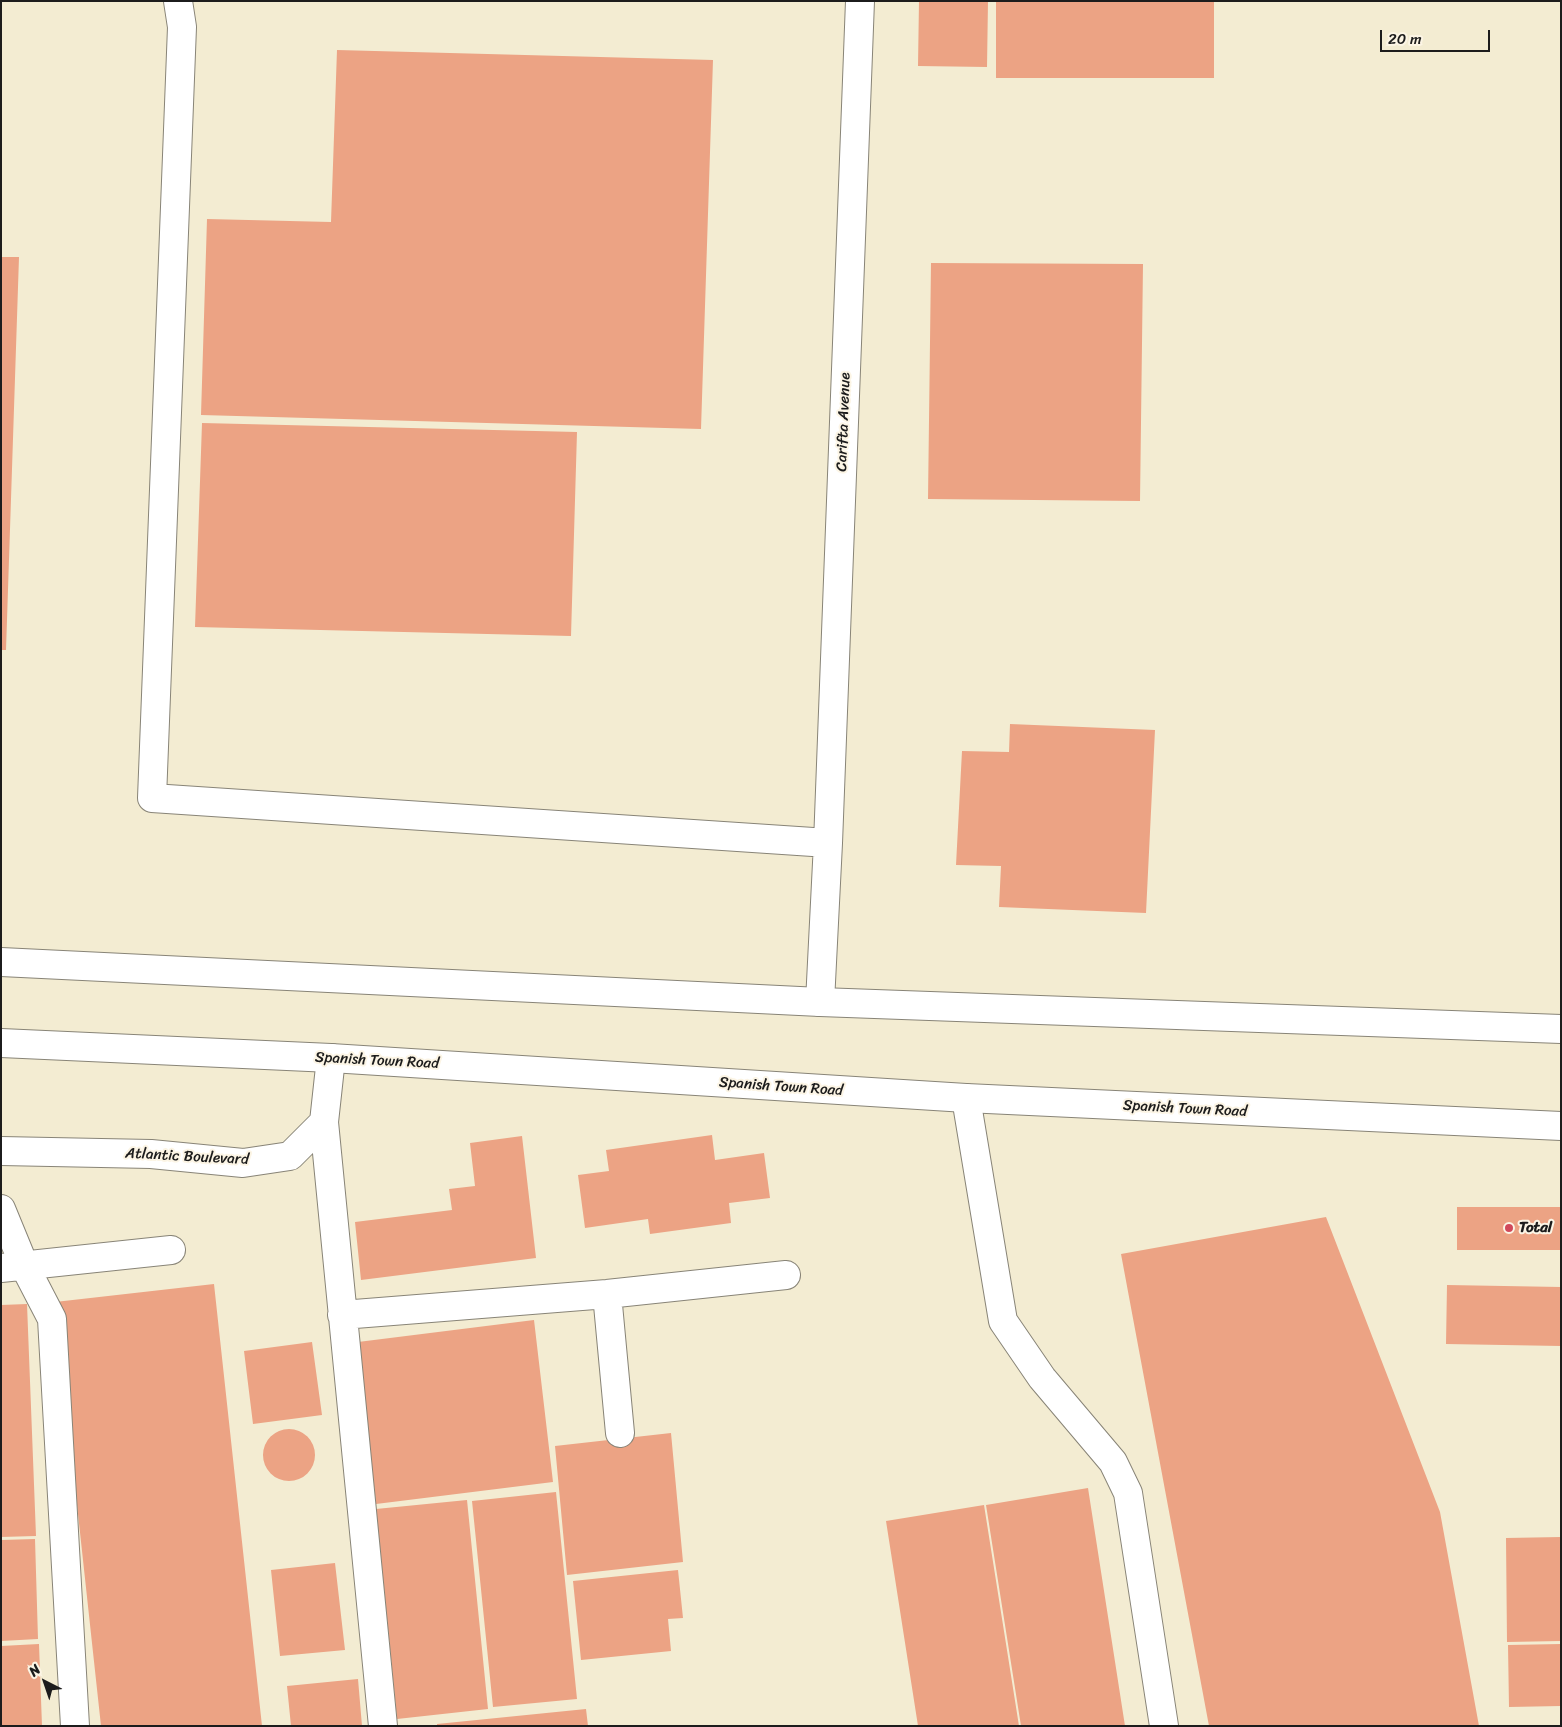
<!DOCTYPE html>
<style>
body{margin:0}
#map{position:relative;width:1562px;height:1727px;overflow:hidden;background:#f3ecd2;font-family:Sriracha,sans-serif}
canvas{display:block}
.frame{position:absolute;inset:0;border:2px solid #1c1c1c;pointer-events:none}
.north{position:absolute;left:20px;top:1657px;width:50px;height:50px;-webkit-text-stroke:4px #fcf5e5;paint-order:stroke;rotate:319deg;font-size:14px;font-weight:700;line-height:20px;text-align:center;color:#1c1c1c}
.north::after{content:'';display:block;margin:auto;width:18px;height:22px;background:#1c1c1c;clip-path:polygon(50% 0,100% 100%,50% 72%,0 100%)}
.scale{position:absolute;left:1380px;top:30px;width:110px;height:22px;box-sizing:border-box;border:2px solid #1c1c1c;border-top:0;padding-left:6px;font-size:15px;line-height:18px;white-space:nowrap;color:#1c1c1c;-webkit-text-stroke:4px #fcf5e5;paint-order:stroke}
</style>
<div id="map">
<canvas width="1562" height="1727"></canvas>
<div class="frame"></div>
<div class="north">N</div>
<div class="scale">20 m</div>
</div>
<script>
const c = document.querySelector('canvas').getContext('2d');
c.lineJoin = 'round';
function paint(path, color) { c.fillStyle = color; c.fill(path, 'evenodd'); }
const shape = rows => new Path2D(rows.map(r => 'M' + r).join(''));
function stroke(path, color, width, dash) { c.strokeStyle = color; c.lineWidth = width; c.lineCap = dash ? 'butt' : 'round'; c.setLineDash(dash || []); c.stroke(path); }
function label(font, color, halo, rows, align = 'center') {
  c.font = font + ' Sriracha,sans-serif'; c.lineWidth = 4; c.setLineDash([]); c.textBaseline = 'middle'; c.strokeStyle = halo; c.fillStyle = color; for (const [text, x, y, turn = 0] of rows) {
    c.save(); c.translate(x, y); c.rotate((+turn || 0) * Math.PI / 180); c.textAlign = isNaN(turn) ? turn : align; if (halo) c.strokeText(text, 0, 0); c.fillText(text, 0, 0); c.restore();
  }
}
paint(shape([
 [919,1,988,1,987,67,918,66],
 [996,1,1214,1,1214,78,996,78],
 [337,50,713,60,701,429,201,415,207,219,331,222],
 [1,257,19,257,6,650,1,650],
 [931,263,1143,264,1140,501,928,499],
 [202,423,577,432,571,636,195,627],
 [1010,724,1155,730,1146,913,999,907,1001,866,956,865,962,751,1009,752],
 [712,1135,715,1160,764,1153,770,1198,729,1203,731,1223,650,1234,648,1219,585,1228,578,1175,609,1171,606,1150],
 [522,1136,536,1258,361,1280,355,1222,452,1210,449,1189,475,1186,470,1143],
 [1457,1207,1561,1207,1561,1250,1457,1250],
 [1326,1217,1440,1512,1479,1726,1209,1726,1121,1254],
 [214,1284,262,1726,101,1726,55,1302],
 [1447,1285,1561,1287,1561,1346,1446,1344],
 [27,1304,36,1536,1,1537,1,1305],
 [534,1320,553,1482,376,1504,358,1342],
 [312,1342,322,1415,253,1424,244,1351],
 '263 1455a26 26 0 1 1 52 0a26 26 0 1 1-52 0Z',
 [671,1433,683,1562,567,1575,555,1446],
 [1088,1488,1125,1726,1021,1726,986,1505],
 [556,1492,577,1699,493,1707,472,1501],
 [467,1500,488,1709,397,1719,376,1509],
 [984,1505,1019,1726,918,1726,886,1521],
 [1561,1537,1561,1641,1507,1642,1506,1538],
 [35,1539,38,1639,1,1641,1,1540],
 [335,1563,345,1650,280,1656,271,1570],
 [678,1570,683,1618,668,1619,671,1651,581,1660,573,1581],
 [39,1644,42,1726,1,1726,1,1646],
 [1561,1644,1561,1706,1509,1707,1508,1645],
 [358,1679,362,1726,291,1726,287,1686],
 [586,1709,588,1726,437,1726,437,1724]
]), '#eca384');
const minor = shape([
 [178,1,182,27,152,798,828,843,820,1002],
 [828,843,860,1],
 [966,1098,1003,1321,1042,1378,1113,1462,1128,1493,1164,1726],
 [324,1122,383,1726],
 [1,1151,151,1154,243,1163,290,1156,324,1122,331,1058],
 [1,1209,24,1265,52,1319,75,1726],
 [1,1268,171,1250],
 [607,1294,620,1433],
 [342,1315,607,1294,786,1275]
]);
const highway = shape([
 [1,962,820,1002,1561,1029],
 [1,1043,331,1058,966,1098,1561,1126]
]);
stroke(minor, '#888477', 30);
stroke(highway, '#888477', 30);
stroke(minor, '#fff', 28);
stroke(highway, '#fff', 28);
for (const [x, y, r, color] of [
 [1509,1228,5,"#d1495b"]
]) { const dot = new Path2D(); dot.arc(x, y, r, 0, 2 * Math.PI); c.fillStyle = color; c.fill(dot); stroke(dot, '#fcf5e5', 2); }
label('15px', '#1c1c1c', '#fcf5e5', [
 ["Carifta Avenue",844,422,-88],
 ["Spanish Town Road",377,1061,3],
 ["Spanish Town Road",781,1087,4],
 ["Spanish Town Road",1185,1109,3],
 ["Atlantic Boulevard",187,1157,3]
]);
label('bold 15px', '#1c1c1c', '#fcf5e5', [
 ["Total",1519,1228]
], 'left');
</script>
